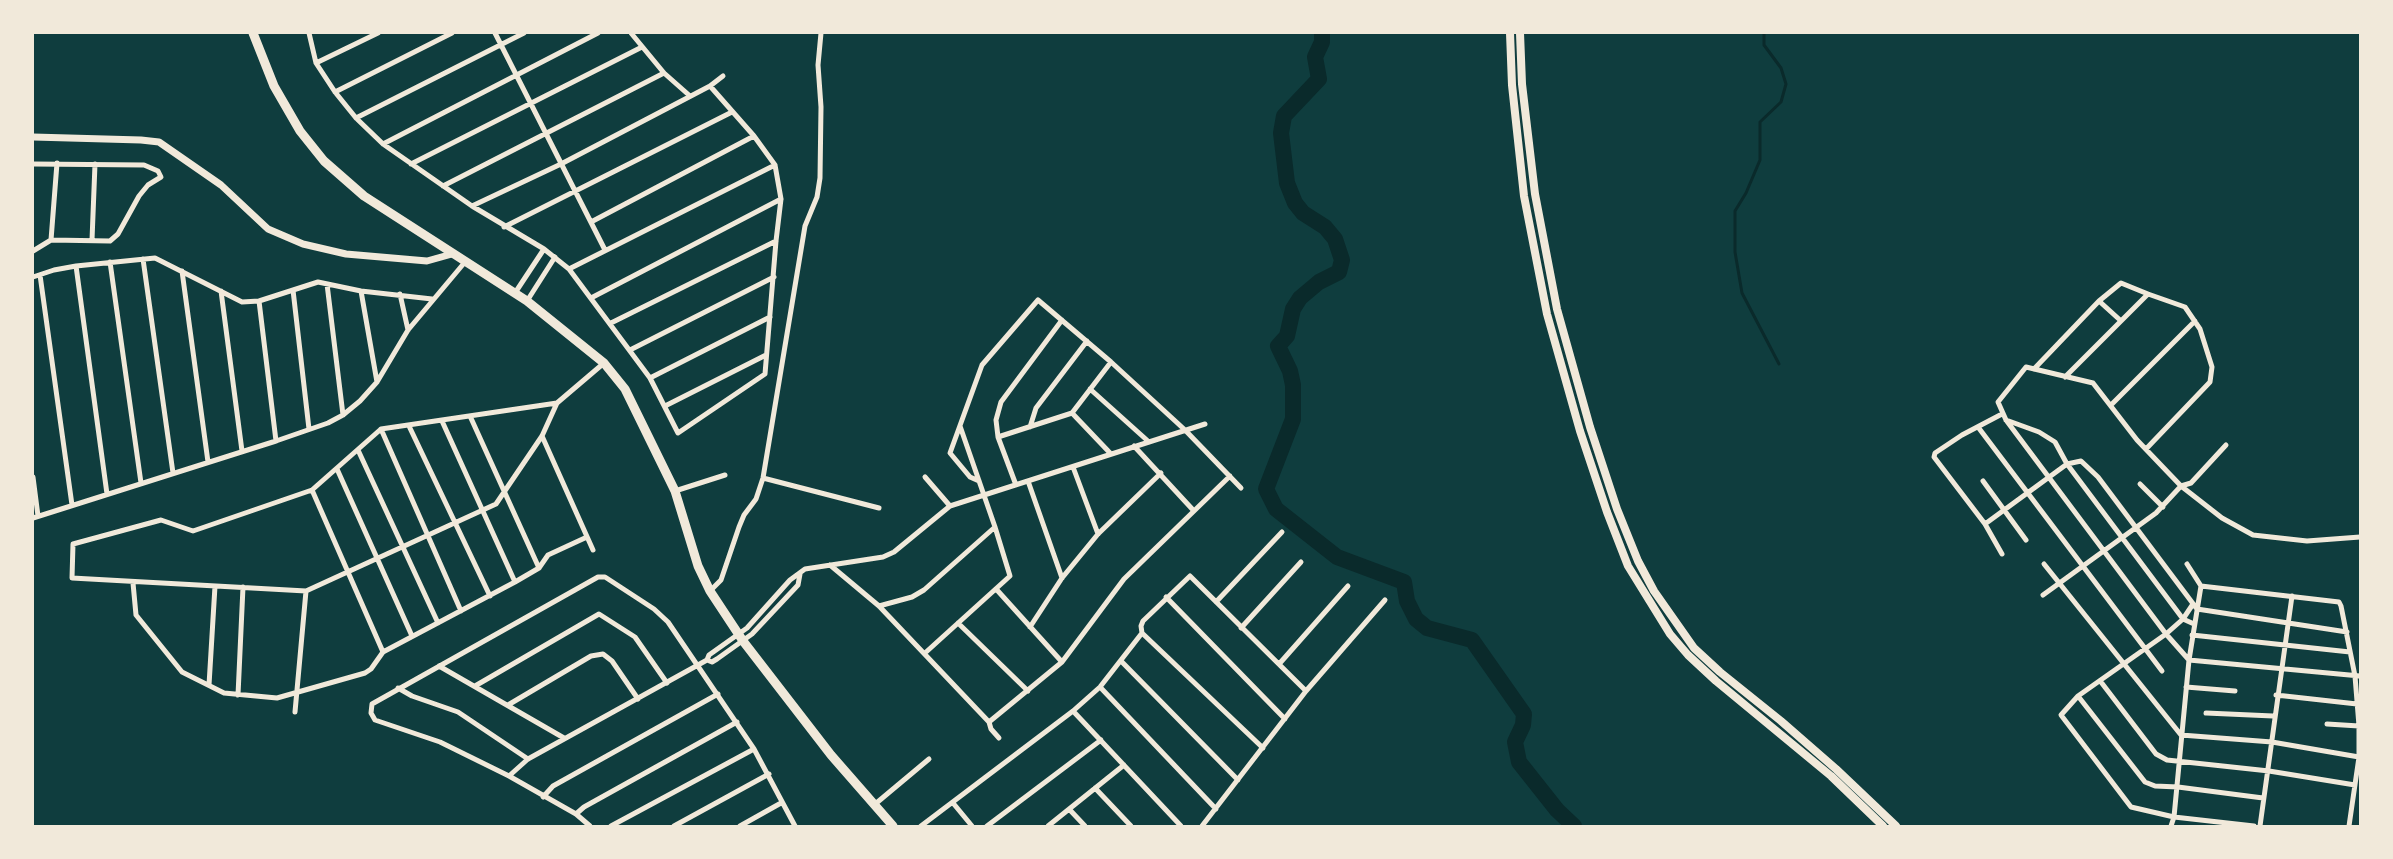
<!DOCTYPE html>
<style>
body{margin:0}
#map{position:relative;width:2393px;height:859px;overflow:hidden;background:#0f3d3e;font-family:"Exo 2",sans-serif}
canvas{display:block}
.frame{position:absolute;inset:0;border:34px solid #f1e9da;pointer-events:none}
</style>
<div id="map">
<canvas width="2393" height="859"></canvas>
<div class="frame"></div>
</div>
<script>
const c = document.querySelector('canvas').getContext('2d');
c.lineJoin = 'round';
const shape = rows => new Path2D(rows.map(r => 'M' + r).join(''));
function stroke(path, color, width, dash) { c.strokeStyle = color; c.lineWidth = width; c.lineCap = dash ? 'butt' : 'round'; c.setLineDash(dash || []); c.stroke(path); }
stroke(shape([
 [1764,33,1764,45,1781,68,1786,84,1781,102,1760,122,1760,160,1746,193,1735,211,1735,252,1742,293,1779,364]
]), '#0a2a2b', 3);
stroke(shape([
 [1322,33,1322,42,1315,57,1319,79,1284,116,1281,133,1287,183,1295,203,1303,213,1325,227,1335,239,1342,260,1339,272,1319,282,1300,298,1293,309,1287,336,1278,346,1290,371,1293,385,1293,419,1266,489,1276,509,1337,557,1404,582,1407,601,1416,619,1427,628,1472,640,1524,714,1523,725,1515,742,1519,762,1557,810,1574,826]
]), '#0a2a2b', 16);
stroke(shape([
 [309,33,316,63,335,92,356,118,383,144,472,206,544,249,569,269,650,378,678,433,765,374,776,241,781,199,775,165,754,136,710,86],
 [495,33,605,250],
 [631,33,664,73,690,96],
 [316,63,378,33],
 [335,92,452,33],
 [356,118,524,33],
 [383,144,598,33],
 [33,164,144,165,158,171,161,177,148,185,139,196,118,234,110,241,51,240,33,251],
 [411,164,642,47],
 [443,186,664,73],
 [472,206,561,164,710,86,723,76],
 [591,222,754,136],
 [504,227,732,112],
 [51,240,57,163],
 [92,240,95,164],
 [143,259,173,473],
 [110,262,141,483],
 [76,266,107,494],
 [569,269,775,165],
 [182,271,208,462],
 [40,275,72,505],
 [33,277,54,270,76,266,155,258,242,302,259,301,318,282,361,291,432,299],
 [327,284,343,415],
 [293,290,309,429],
 [221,291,242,451],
 [361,291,377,382],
 [515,293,544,249],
 [400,294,408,330],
 [591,298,781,199],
 [259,301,276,441],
 [527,301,555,257],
 [611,323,776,241],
 [630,350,774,277],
 [1111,362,1072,413,1111,454],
 [2034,369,2099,301,2120,320],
 [2065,377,2148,294,2121,283,2099,301],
 [650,378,770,317],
 [1090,389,1149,442],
 [557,403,381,429,312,490,193,531,161,520,73,544,72,578,306,591,496,504,542,436,557,403,604,363],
 [2111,405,2195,321],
 [665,406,766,355],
 [2002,414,1962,435,1935,453,1934,457,1985,524,2002,554],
 [470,416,539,568],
 [2006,420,2039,432,2055,442,2067,464,2183,619,2194,624],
 [442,421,515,582],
 [409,426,490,596],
 [1030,427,1036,408,1087,341],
 [1978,427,2162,671],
 [381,429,461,611],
 [542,436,593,550],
 [998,437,1072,413],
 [1134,446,1194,511],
 [2146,449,2210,382,2212,367,2200,329,2185,307,2148,294],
 [358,450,438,623],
 [1073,467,1098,534],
 [337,469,412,636],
 [33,477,38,516],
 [925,477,950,506],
 [763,478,879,508],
 [979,481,970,477,950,453,982,365,1038,300,1111,362,1185,430,1241,488],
 [1028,481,1062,578],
 [1983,481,2026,540],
 [2140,484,2163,507],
 [1016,485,998,437,996,420,1001,402,1062,320],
 [312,490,383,652],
 [675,491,725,475],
 [33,518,276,441,328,423,343,415,360,401,377,382,408,330,465,262],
 [1985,524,2067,464,2081,461,2098,477,2197,609,2347,632],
 [2360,537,2307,541,2253,535,2222,518,2181,486,2137,440,2093,383,2026,367,1998,402,2006,420,2166,634,2189,660,2360,676],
 [2044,564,2181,735,2272,742,2359,757],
 [2187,564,2201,586,2339,602,2341,606,2355,676,2359,726,2359,757,2349,826],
 [830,565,879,606,989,722,1062,662,1124,579,1230,476],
 [133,583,136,615,182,672,224,693,277,698,365,673,371,669,383,652,515,582,539,568,548,555,587,537],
 [997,590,1062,662],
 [710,591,721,580,739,527,744,515,756,499,763,478,805,226,817,197,820,178,821,107,818,65,821,33],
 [2043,595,2156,513,2181,486,2191,483,2226,445],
 [1166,597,1285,719],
 [1216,602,1282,532],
 [2193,604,2183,619,2166,634,2078,696,2061,715,2131,807,2174,817,2189,660,2201,586],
 [879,606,912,597,924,590,995,527],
 [958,623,1028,691],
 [1030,627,1062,578,1098,534,1161,473],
 [1241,628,1301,562],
 [1142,633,1141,626,1143,621,1190,576,1306,691],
 [2192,635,2350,652],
 [925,653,1010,576,995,527,960,426],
 [707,660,712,662,717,659,752,634,798,585,800,574],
 [1121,661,1238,780],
 [1280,663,1348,586],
 [439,666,564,738],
 [2101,682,2156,754,2167,760,2269,771,2355,785],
 [209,685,215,586],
 [475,686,599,614,635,637,667,683],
 [1100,687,1216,809],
 [2186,687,2235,691],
 [398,688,412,696,458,712,528,759],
 [238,695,243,587],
 [2276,695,2357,704],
 [2078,696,2145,782,2155,786,2178,787,2263,798],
 [508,705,591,656,603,654,612,661,638,699],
 [1073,711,1181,826],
 [295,712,306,591],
 [2206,713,2273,716],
 [989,722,991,729,999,738],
 [2327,724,2359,726],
 [509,776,528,759,707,660,709,655,747,628,790,580,805,569,883,557,894,552,950,506,1205,424],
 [1095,788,1131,826],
 [543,797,553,786,718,694],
 [953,803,972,826],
 [874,805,929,759],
 [1069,809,1085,826],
 [576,814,584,807,737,722],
 [590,826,576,814,509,776,440,742,375,720,371,713,372,704,598,577,605,577,654,609,668,622,754,749,795,826],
 [611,826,754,749],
 [674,826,769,774],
 [740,826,781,803],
 [921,826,1073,711,1100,687,1142,633,1263,748],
 [987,826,1101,740],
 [1048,826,1124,765],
 [1202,826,1306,691,1385,600],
 [2171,826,2174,817,2254,826],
 [2260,826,2292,596]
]), '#f1e9da', 5);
stroke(shape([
 [33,137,141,140,159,142,221,185,268,229,303,244,346,254,427,261,452,254]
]), '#f1e9da', 7);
stroke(shape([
 [1510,33,1512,85,1524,196,1547,314,1580,431,1607,512,1628,566,1670,634,1688,655,1716,681,1831,776,1883,826],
 [1520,33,1522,84,1535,194,1557,309,1590,427,1617,509,1638,561,1654,591,1694,648,1720,672,1781,721,1836,769,1896,826]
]), '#f1e9da', 8);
stroke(shape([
 [253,33,274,86,300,131,324,161,364,196,527,301,604,363,625,389,675,491,698,566,710,591,743,641,831,755,893,826]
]), '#f1e9da', 9);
</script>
